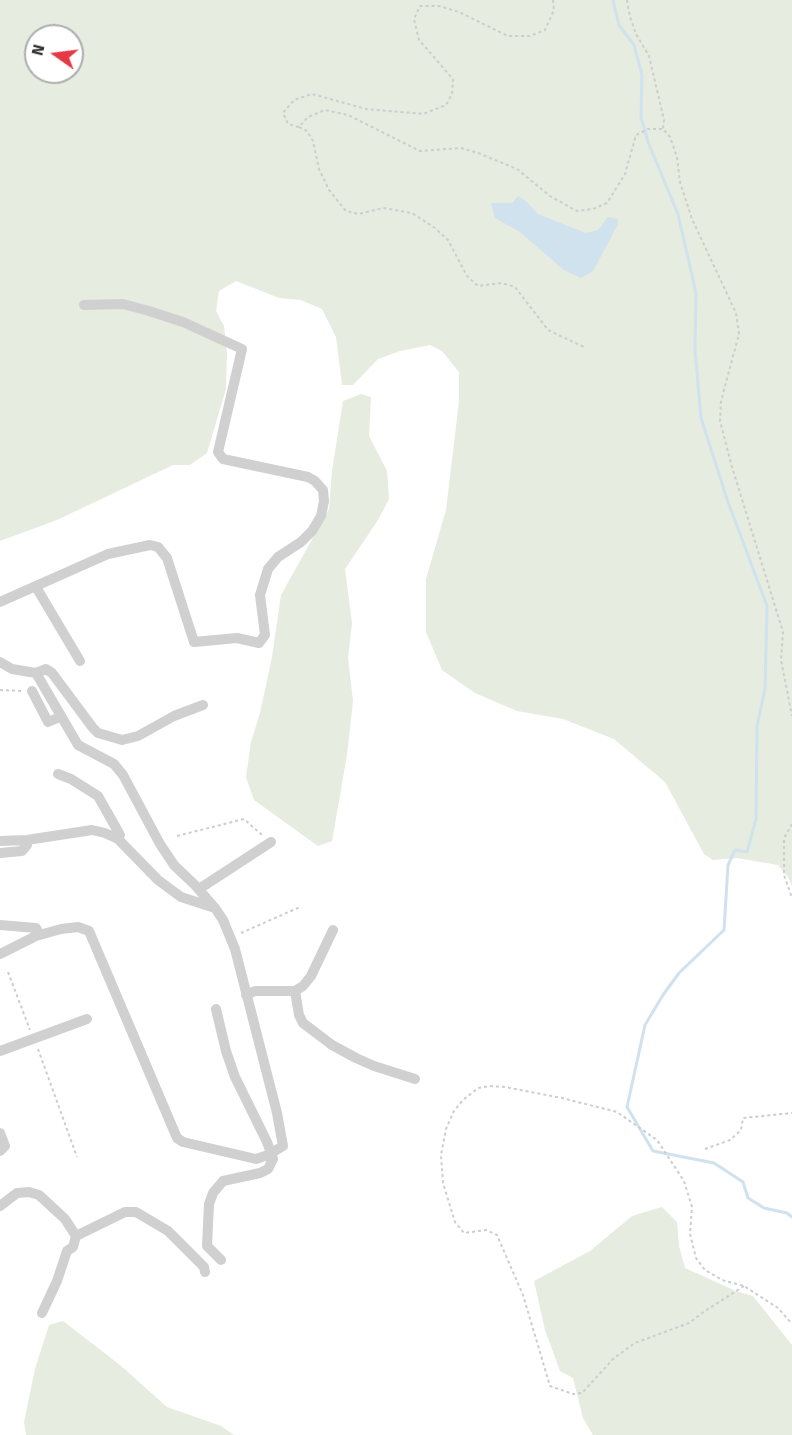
<!DOCTYPE html>
<style>
body{margin:0}
#map{position:relative;width:792px;height:1435px;overflow:hidden;background:#fff;font-family:"Fira Sans",sans-serif}
canvas{display:block}
.north{position:absolute;left:24px;top:24px;width:60px;height:60px;box-sizing:border-box;background:#fff;border:2px solid #adadad;border-radius:50%;rotate:284deg;font-size:16px;font-weight:700;line-height:24px;text-align:center;color:#333}
.north::after{content:'';display:block;margin:auto;width:21px;height:27px;background:#e63946;clip-path:polygon(50% 0,100% 100%,50% 72%,0 100%)}
</style>
<div id="map">
<canvas width="792" height="1435"></canvas>
<div class="north">N</div>
</div>
<script>
const c = document.querySelector('canvas').getContext('2d');
c.lineJoin = 'round';
function paint(path, color) { c.fillStyle = color; c.fill(path, 'evenodd'); }
const shape = rows => new Path2D(rows.map(r => 'M' + r).join(''));
function stroke(path, color, width, dash) { c.strokeStyle = color; c.lineWidth = width; c.lineCap = dash ? 'butt' : 'round'; c.setLineDash(dash || []); c.stroke(path); }
paint(shape([
 [0,0,792,0,792,886,788,877,778,865,737,858,713,860,704,854,665,782,614,739,563,719,517,711,475,693,442,670,426,632,426,579,446,510,459,401,459,372,442,351,430,345,400,351,378,359,353,385,342,385,336,337,322,309,301,300,279,298,236,281,219,291,216,311,224,326,227,354,226,389,207,453,190,465,173,465,57,520,0,541],
 [36,36,72,36,72,72,36,72],
 [361,394,371,397,369,436,387,471,389,499,378,520,345,569,352,623,348,658,353,701,347,755,332,841,318,846,254,800,246,777,251,742,260,713,272,657,281,595,329,509,332,471,343,401],
 [662,1207,677,1222,679,1246,685,1268,736,1291,753,1296,792,1345,792,1435,593,1435,583,1418,573,1378,560,1371,545,1330,534,1281,590,1251,632,1216],
 [63,1321,120,1365,167,1407,221,1426,234,1435,26,1435,24,1422,35,1369,49,1325]
]), '#e6ecdf');
paint(shape([
 [518,196,526,201,538,214,586,233,598,230,608,217,618,219,617,226,593,271,581,278,564,270,520,232,495,218,491,203,512,203]
]), '#cfe2ee');
stroke(shape([
 [613,0,619,25,634,45,642,75,641,117,648,142,678,214,696,293,695,350,701,418,728,502,767,606,765,689,757,726,756,819,747,852,735,850,728,865,724,930,679,973,663,995,645,1025,627,1107,653,1151,714,1163,743,1182,748,1198,764,1208,787,1213,792,1217]
]), '#cfe2ee', 3);
stroke(shape([
 [553,0,554,10,545,30,530,36,508,36,459,12,439,6,420,6,414,19,419,40,453,79,452,94,446,105,423,114,366,109,312,94,294,100,283,113,288,124,299,127,308,117,325,110,348,115,420,151,461,148,478,153,517,169,550,196,577,211,593,209,607,203,625,174,636,135,648,129,663,129,670,137,677,157,680,182,692,219,736,313,739,334,721,401,720,421,732,467,783,632,781,660,792,716],
 [627,0,630,17,636,34,649,56,664,120,663,129],
 [299,127,307,131,313,141,319,169,329,190,346,211,359,214,383,208,412,213,435,228,448,240,467,276,478,286,502,283,515,287,548,330,586,348],
 [0,690,23,691],
 [792,824,784,838,784,875,792,898],
 [177,836,244,819,262,835],
 [241,933,300,907],
 [8,972,30,1030],
 [38,1049,77,1157],
 [705,1149,730,1140,741,1130,743,1118,792,1113],
 [744,1286,705,1311,689,1323,635,1343,614,1358,582,1393,573,1394,550,1386,523,1295,497,1235,486,1230,464,1233,455,1222,443,1183,441,1155,446,1129,454,1111,463,1100,478,1088,489,1086,505,1087,562,1098,617,1112,657,1140,684,1181,692,1207,690,1234,696,1258,705,1270,722,1280,744,1286,778,1308,792,1324]
]), '#cdcdcd', 2, [3, 3]);
stroke(shape([
 [36,587,80,661],
 [0,602,108,554,150,545,158,547,167,558,194,642,237,638,259,643,265,635,260,595,268,569,278,557,301,542,312,531,321,516,324,501,323,490,315,481,308,477,223,459,218,452,242,349,183,322,149,311,123,304,84,305],
 [0,662,12,669,36,673,78,745,114,764,123,775,160,844,174,865,194,884,215,908,223,920,235,949,277,1113,283,1146,268,1155,256,1159,183,1142,177,1138,89,931,78,927,61,929,36,936,0,954],
 [36,673,46,669,52,673,93,728,98,733,122,740,138,736,174,716,203,705],
 [32,691,48,722,60,717],
 [58,774,71,779,98,796,120,835,118,839],
 [0,841,27,840,92,830,105,833,118,839,158,880,181,897,215,908],
 [0,853,22,851,27,845,27,840],
 [199,889,271,842],
 [0,925,36,928,40,935],
 [295,991,303,986,311,976,333,930],
 [246,995,255,991,295,991,299,1015,303,1023,332,1045,356,1058,374,1066,415,1079],
 [216,1009,226,1051,235,1077,267,1142,273,1159,268,1169,260,1173,223,1181,213,1193,209,1204,207,1246,221,1260],
 [0,1051,87,1019],
 [0,1133,5,1146,0,1151],
 [0,1206,17,1193,29,1192,39,1195,65,1219,76,1236,73,1247,67,1251,57,1281,42,1313],
 [76,1236,125,1212,136,1212,168,1231,204,1267,205,1272]
]), '#d0d0d0', 10);
</script>
